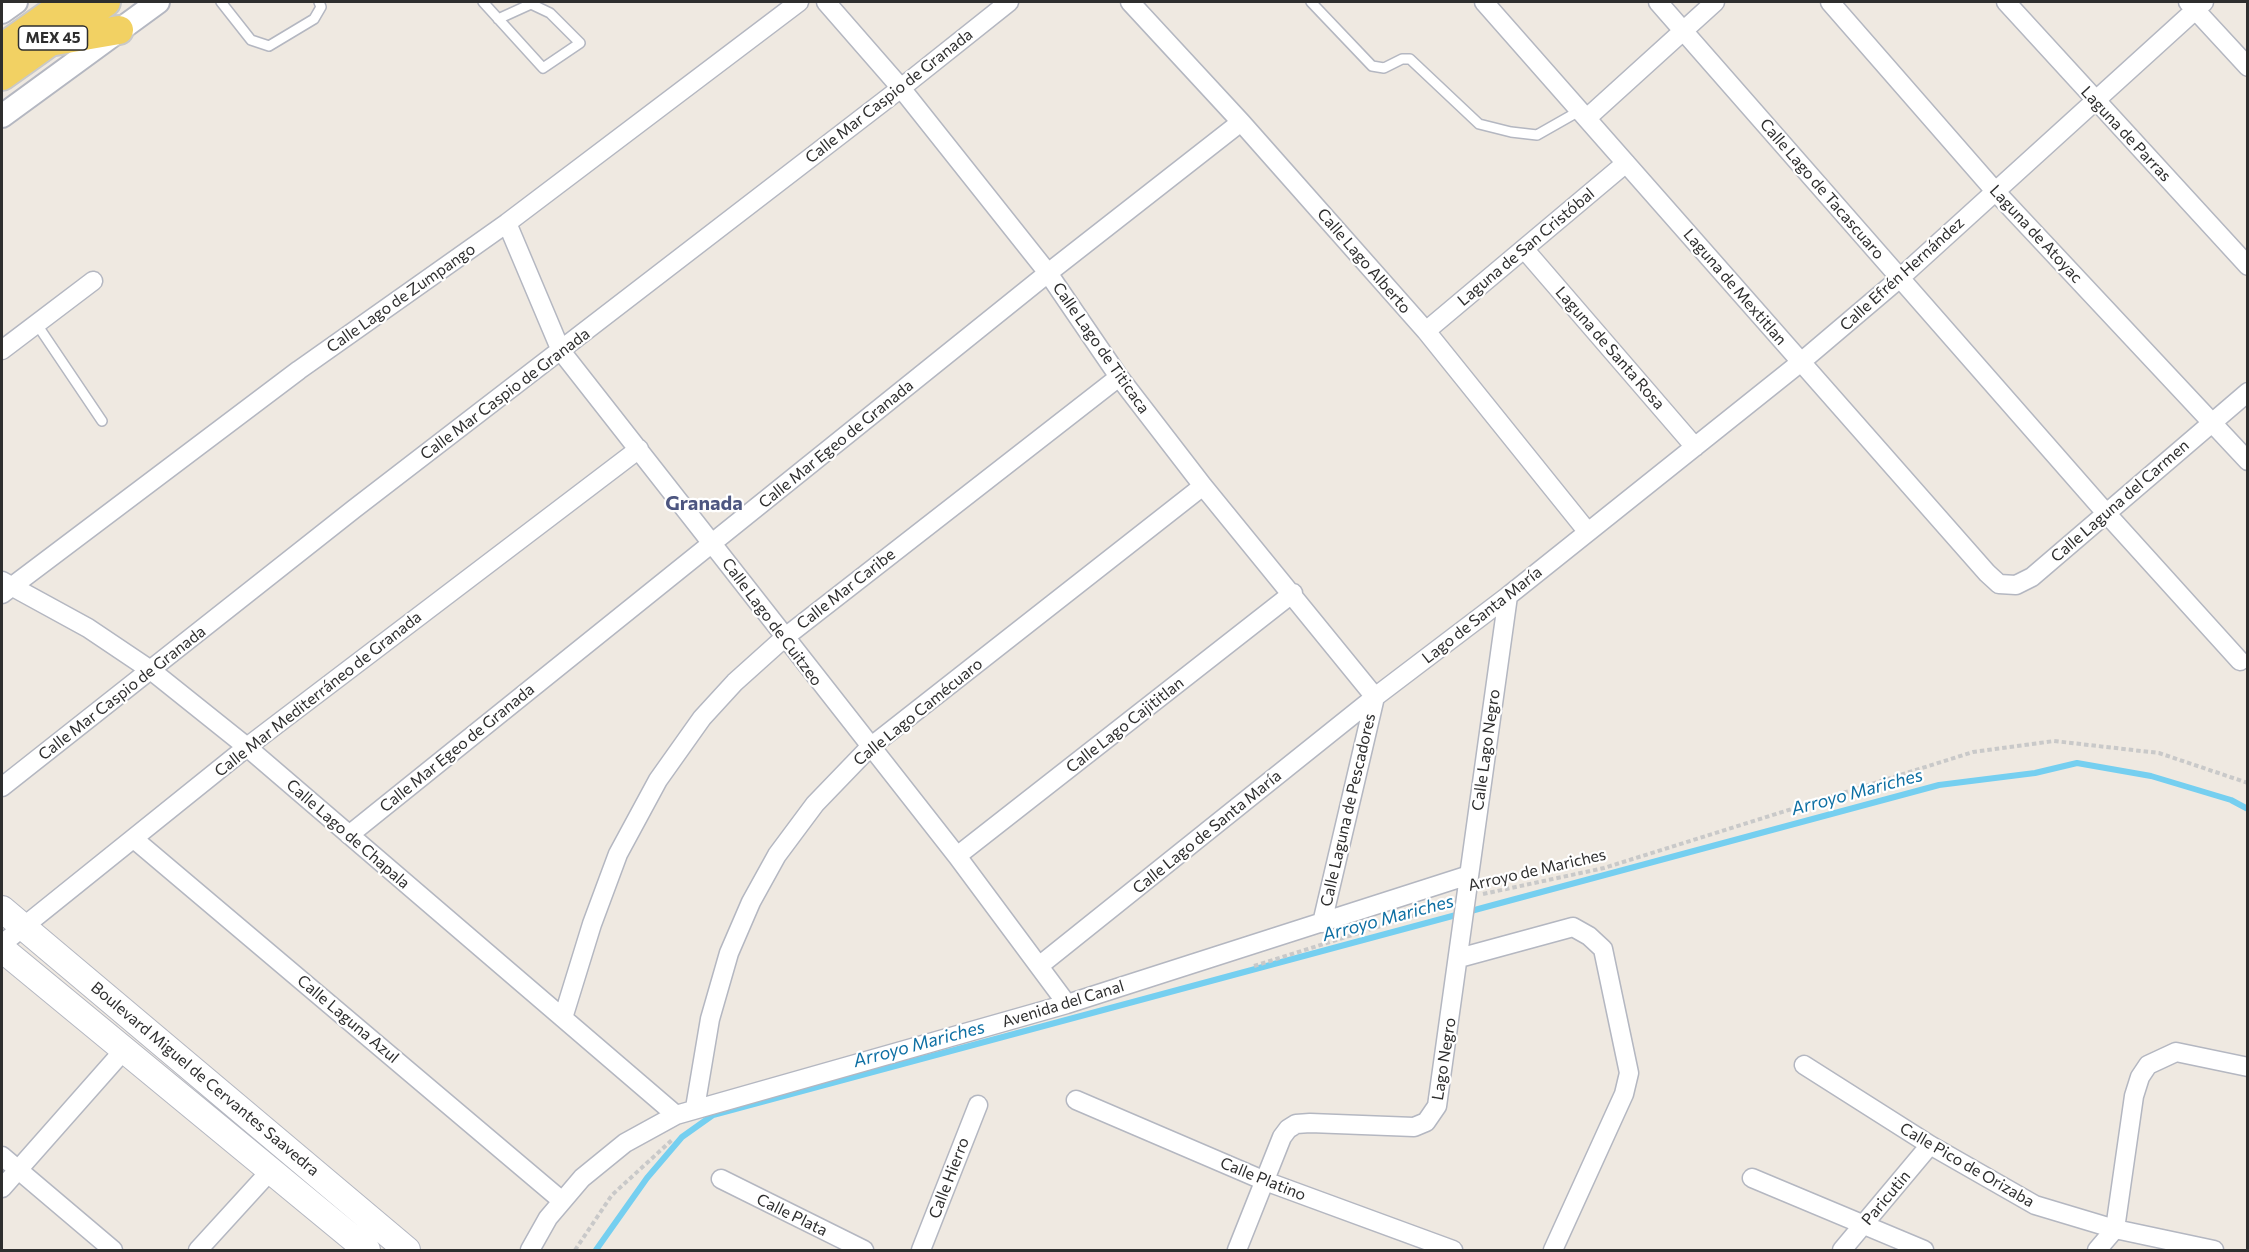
<!DOCTYPE html>
<meta charset="utf-8">
<style>
body{margin:0}
#map{position:relative;width:2249px;height:1252px;overflow:hidden;background:#efe9e1;font-family:Commissioner,sans-serif}
canvas{display:block}
.frame{position:absolute;inset:0;border:3px solid #2e2e2e;pointer-events:none}
</style>
<div id="map">
<canvas width="2249" height="1252"></canvas>
<div class="frame"></div>
</div>
<script>
const c = document.querySelector('canvas').getContext('2d');
c.lineJoin = 'round';
const shape = rows => new Path2D(rows.map(r => 'M' + r).join(''));
function stroke(path, color, width, dash) { c.strokeStyle = color; c.lineWidth = width; c.lineCap = dash ? 'butt' : 'round'; c.setLineDash(dash || []); c.stroke(path); }
function label(font, color, halo, rows, align = 'center') {
  c.font = font + ' Commissioner,sans-serif'; c.lineWidth = 4.5; c.setLineDash([]); c.textBaseline = 'middle'; c.strokeStyle = halo; c.fillStyle = color; for (const [text, x, y, turn = 0] of rows) {
    c.save(); c.translate(x, y); c.rotate((+turn || 0) * Math.PI / 180); c.textAlign = isNaN(turn) ? turn : align; if (halo) c.strokeText(text, 0, 0); c.fillText(text, 0, 0); c.restore();
  }
}
stroke(shape([
 [596,1250,647,1178,682,1137,713,1115,1939,785,2035,773,2077,763,2151,776,2231,800,2248,809]
]), '#75cff0', 6);
const service = shape([
 [221,2,251,40,269,46,314,19,321,7,319,2],
 [483,2,543,68,580,43,550,13,531,4,498,19],
 [1311,2,1372,66,1384,68,1402,59,1410,59,1479,124,1511,132,1537,135,1581,110],
 [36,323,102,421]
]);
const minor = shape([
 [826,2,901,88,1048,273,1119,377,1203,486,1375,697],
 [1130,2,1241,122,1426,331,1587,531],
 [1484,2,1987,573,1999,584,2016,585,2032,577,2248,392],
 [1658,2,2106,513,2240,661],
 [1830,2,1995,191,2248,461],
 [2006,2,2248,266],
 [2188,2,2248,67],
 [1587,118,1715,2],
 [507,223,561,351,957,856,1067,1004],
 [1525,250,1695,447],
 [1426,331,1626,163],
 [2,350,93,281],
 [2,581,88,628,152,671,247,747,676,1115],
 [2,594,299,370,507,223,799,2],
 [2,787,354,509,901,88,1009,2],
 [349,835,1048,273,1241,122],
 [134,839,561,1200],
 [957,856,1293,593],
 [1322,923,1375,697],
 [2,944,247,747,639,449],
 [1459,958,1573,927,1589,936,1603,949,1629,1073,1624,1094,1553,1250],
 [1039,966,1375,697,1508,596,1801,362,1900,278,2204,2],
 [563,1018,592,924,618,854,658,780,702,718,735,682,784,638,1119,377],
 [1804,1065,1930,1145,2035,1205,2115,1229,2214,1250],
 [1076,1100,1265,1181,1453,1250],
 [695,1108,710,1019,729,953,751,902,777,855,815,804,869,748,1203,486],
 [2,1156,113,1250],
 [1752,1178,1924,1250],
 [721,1179,864,1250],
 [2,1188,124,1050],
 [198,1250,272,1169],
 [530,1250,548,1218,582,1178,625,1143,676,1115,1067,1004,1469,875],
 [921,1250,978,1105],
 [1237,1250,1282,1137,1288,1129,1296,1124,1310,1123,1414,1127,1426,1122,1437,1106,1508,596],
 [1842,1250,1930,1145],
 [2097,1250,2115,1229,2134,1096,2140,1077,2148,1065,2176,1052,2248,1067]
]);
const tertiary = shape([
 [2,12,16,2],
 [2,116,158,2]
]);
const secondary = shape([
 [2,909,407,1250],
 [2,949,367,1250]
]);
const primary = shape([
 [55,41,119,30],
 [2,48,67,2],
 [2,76,106,2]
]);
stroke(service, '#b4b7c1', 12);
stroke(minor, '#b4b7c1', 21);
stroke(tertiary, '#b4b7c1', 26);
stroke(secondary, '#b4b7c1', 28);
stroke(primary, '#c9c9c9', 32);
stroke(shape([
 [1483,894,1604,868,1973,752,2054,741,2159,753,2248,783],
 [1254,966,1447,905],
 [575,1250,612,1195,673,1139]
]), '#c9c9c9', 4, [4.5, 3]);
stroke(service, '#fff', 9);
stroke(minor, '#fff', 18);
stroke(tertiary, '#fff', 22);
stroke(secondary, '#fff', 26);
stroke(primary, '#f2d163', 28);
for (const [x, y, w] of [
 [53,38,69]
]) { const box = new Path2D(); box.roundRect(x - w / 2, y - 12, w, 24, 4.5); c.fillStyle = '#fff'; c.fill(box); stroke(box, '#2e2e2e', 1.5); }
label('bold 15px', '#2e2e2e', null, [
 ["MEX 45",53,38]
]);
label('16px', '#2e2e2e', '#fff', [
 ["Calle Mar Caspio de Granada",889,96,-38],
 ["Laguna de Parras",2126,134,47],
 ["Calle Lago de Tacascuaro",1822,189,49],
 ["Laguna de Atoyac",2036,234,47],
 ["Laguna de San Cristóbal",1526,247,-40],
 ["Calle Lago Alberto",1364,261,49],
 ["Calle Efrén Hernández",1902,274,-42],
 ["Laguna de Mextitlan",1735,287,49],
 ["Calle Lago de Zumpango",401,298,-35],
 ["Calle Lago de Titicaca",1101,348,55],
 ["Laguna de Santa Rosa",1610,348,49],
 ["Calle Mar Caspio de Granada",505,394,-37],
 ["Calle Mar Egeo de Granada",836,444,-39],
 ["Calle Laguna del Carmen",2120,501,-41],
 ["Calle Mar Caribe",846,589,-38],
 ["Lago de Santa María",1482,615,-38],
 ["Calle Lago de Cuitzeo",772,622,53],
 ["Calle Mar Caspio de Granada",122,693,-38],
 ["Calle Mar Mediterráneo de Granada",318,694,-38],
 ["Calle Lago Camécuaro",918,712,-39],
 ["Calle Lago Cajititlan",1125,725,-38],
 ["Calle Mar Egeo de Granada",457,748,-39],
 ["Calle Lago Negro",1486,750,-82],
 ["Calle Laguna de Pescadores",1348,810,-77],
 ["Calle Lago de Santa María",1207,832,-39],
 ["Calle Lago de Chapala",348,834,41],
 ["Arroyo de Mariches",1537,870,-13],
 ["Avenida del Canal",1063,1004,-17],
 ["Calle Laguna Azul",348,1019,40],
 ["Lago Negro",1444,1059,-81],
 ["Boulevard Miguel de Cervantes Saavedra",205,1079,40],
 ["Calle Pico de Orizaba",1967,1165,30],
 ["Calle Hierro",949,1178,-69],
 ["Calle Platino",1263,1179,22],
 ["Paricutin",1886,1198,-50],
 ["Calle Plata",792,1215,26]
]);
label('italic 18px', '#0d6fa3', '#fff', [
 ["Arroyo Mariches",1857,792,-15],
 ["Arroyo Mariches",1388,918,-15],
 ["Arroyo Mariches",919,1044,-15]
]);
label('bold 20px', '#4d5680', '#fff', [
 ["Granada",704,503]
]);
</script>
